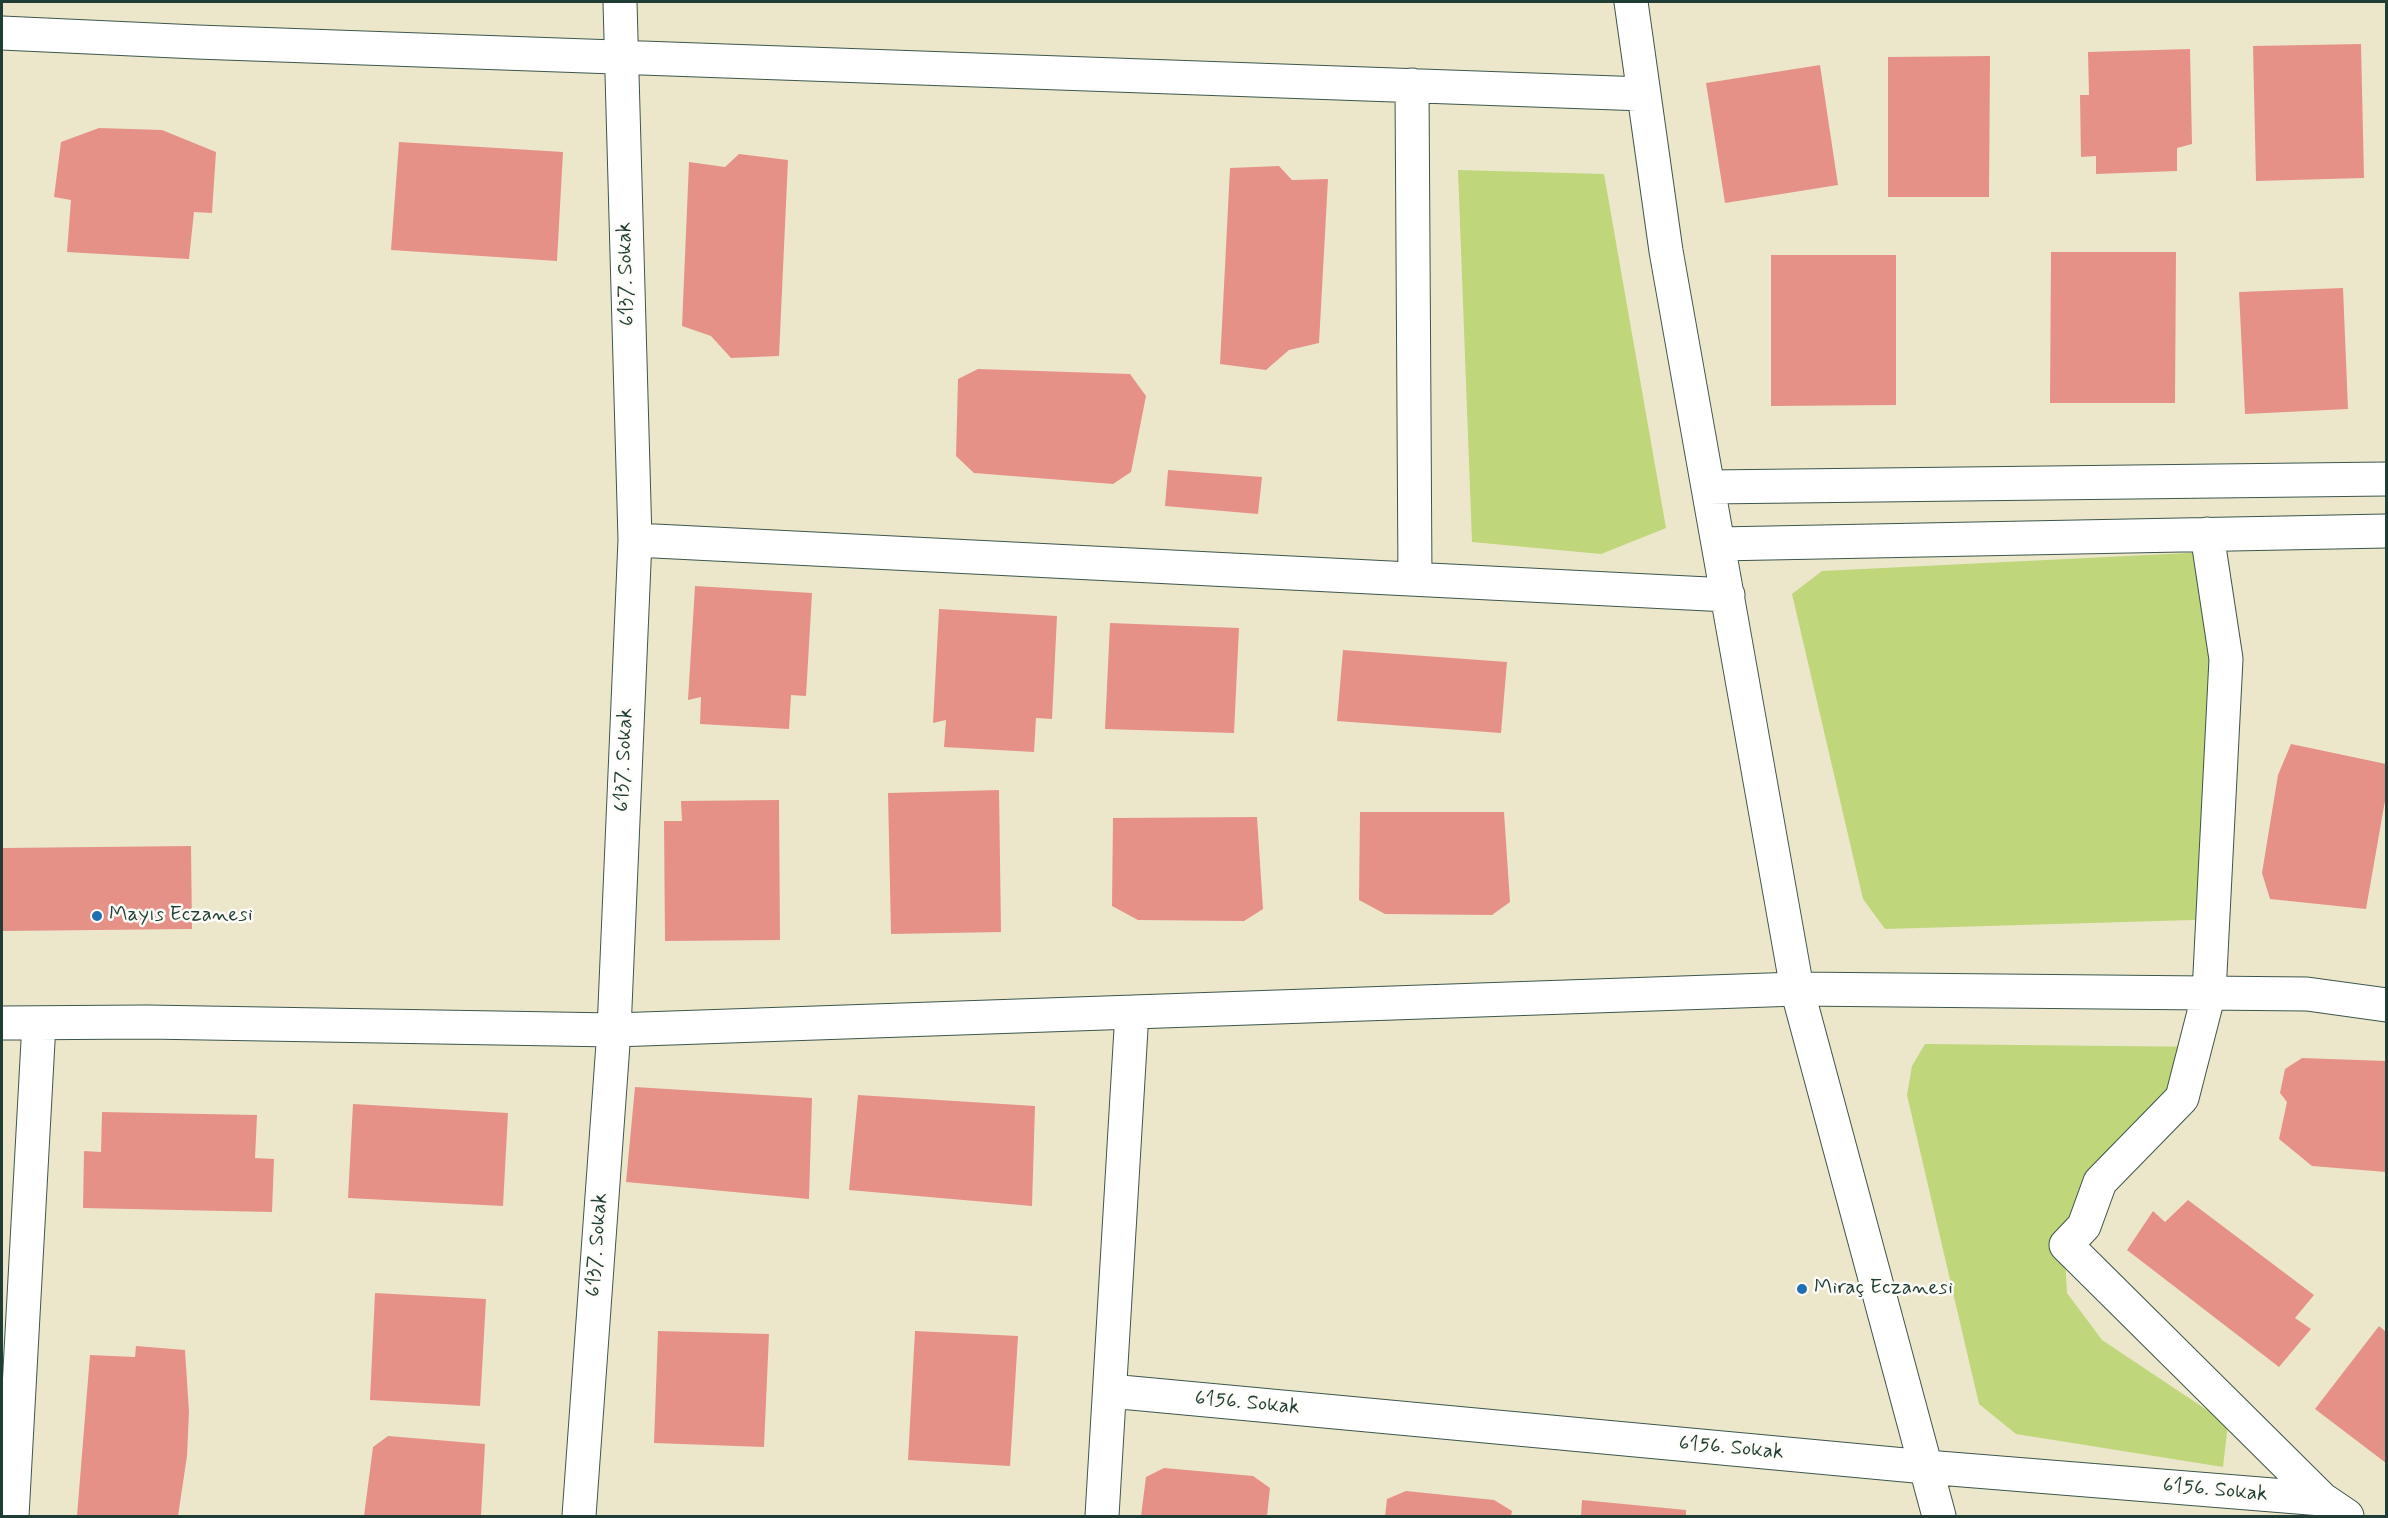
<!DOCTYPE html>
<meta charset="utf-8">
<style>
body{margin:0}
#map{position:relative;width:2388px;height:1518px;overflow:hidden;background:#ece7cb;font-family:Mynerve,sans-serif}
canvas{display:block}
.frame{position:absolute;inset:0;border:3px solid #1f3d34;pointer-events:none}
</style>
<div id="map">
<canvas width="2388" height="1518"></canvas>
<div class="frame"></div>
</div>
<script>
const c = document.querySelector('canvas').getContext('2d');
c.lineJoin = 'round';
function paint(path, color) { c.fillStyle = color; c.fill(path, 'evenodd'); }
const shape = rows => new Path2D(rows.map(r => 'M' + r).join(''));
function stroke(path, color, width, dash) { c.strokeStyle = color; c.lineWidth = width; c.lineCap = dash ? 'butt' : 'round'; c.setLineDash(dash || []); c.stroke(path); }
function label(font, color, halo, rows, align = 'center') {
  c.font = font + ' Mynerve,sans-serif'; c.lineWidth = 5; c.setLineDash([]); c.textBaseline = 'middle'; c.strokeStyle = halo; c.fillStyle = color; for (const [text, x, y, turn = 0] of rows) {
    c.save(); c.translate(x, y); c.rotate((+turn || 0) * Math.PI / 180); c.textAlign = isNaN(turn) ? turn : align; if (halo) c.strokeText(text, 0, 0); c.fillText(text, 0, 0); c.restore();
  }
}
paint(shape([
 [1458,170,1604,174,1666,528,1601,554,1472,542],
 [2209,552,2227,919,1885,929,1863,899,1792,594,1822,571],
 [1925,1044,2211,1047,2064,1238,2067,1293,2102,1340,2228,1424,2223,1467,2016,1434,1979,1404,1907,1095,1912,1066]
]), '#bfd67a');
paint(shape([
 [2361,44,2364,178,2256,181,2253,46],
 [2190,49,2192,144,2177,148,2177,171,2096,174,2096,156,2081,157,2080,95,2089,95,2088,52],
 [1990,56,1989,197,1888,197,1888,57],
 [1820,65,1838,185,1725,203,1706,83],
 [99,128,162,130,216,152,212,213,194,212,189,259,67,252,71,200,54,197,61,142],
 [399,142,563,152,557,261,391,250],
 [739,154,788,160,779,356,731,358,711,336,682,326,689,162,725,167],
 [1279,166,1292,180,1328,179,1319,343,1289,350,1266,370,1220,364,1230,168],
 [2051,252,2176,252,2175,403,2050,403],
 [1771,255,1896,255,1896,405,1771,406],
 [2343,288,2348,409,2245,414,2239,292],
 [978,369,1130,374,1146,396,1131,472,1113,484,974,473,956,456,958,379],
 [1168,470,1262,477,1258,514,1165,506],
 [695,586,812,593,806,696,791,695,789,729,700,724,701,697,688,700],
 [939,609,1057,616,1052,719,1036,718,1034,752,944,747,946,720,933,723],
 [1110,623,1239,628,1234,733,1105,729],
 [1343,650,1507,662,1501,733,1337,721],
 [2291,744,2386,764,2386,795,2366,909,2270,899,2262,873,2278,775],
 [999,790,1001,932,891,934,888,793],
 [779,800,780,940,665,941,664,821,682,821,681,801],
 [1360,812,1504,812,1510,902,1492,915,1385,914,1359,900],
 [1257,817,1263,909,1244,921,1138,920,1112,906,1113,818],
 [191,846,192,929,2,931,2,848],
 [2302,1058,2386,1061,2386,1172,2312,1166,2279,1139,2287,1102,2280,1093,2285,1069],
 [635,1087,812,1098,809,1199,626,1182],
 [858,1095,1035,1106,1032,1206,849,1190],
 [353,1104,508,1113,503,1206,348,1198],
 [102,1112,257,1115,255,1158,274,1159,272,1212,83,1208,84,1151,101,1152],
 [2188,1200,2314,1295,2295,1318,2311,1329,2279,1367,2127,1250,2153,1211,2165,1222],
 [375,1293,486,1299,480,1406,370,1400],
 [2379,1326,2386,1332,2386,1463,2315,1409],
 [658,1331,769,1334,764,1447,654,1443],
 [915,1331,1018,1336,1010,1466,908,1460],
 [136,1346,185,1350,189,1412,187,1456,178,1516,77,1516,90,1355,135,1357],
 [388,1436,485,1444,481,1516,364,1516,373,1447],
 [1164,1468,1253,1476,1270,1488,1267,1516,1141,1516,1146,1477],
 [1406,1491,1494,1500,1512,1511,1511,1516,1385,1516,1387,1499],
 [1582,1500,1686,1510,1686,1516,1581,1516]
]), '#e69188');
const minor = shape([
 [1631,2,1666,251,1797,989,1939,1516],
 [2,33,197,42,1644,94],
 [1412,85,1415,579],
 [1709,487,2386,479],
 [2207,534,2226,659,2209,993,2182,1098,2100,1182,2084,1226,2066,1245,2322,1499],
 [635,540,1728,595],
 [1718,544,2386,531],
 [2,1023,147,1022,614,1030,1797,989,2307,994,2386,1005],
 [1110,1391,1926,1467,2322,1499,2347,1516],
 [12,1516,39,1023],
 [579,1516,614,1030,635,540,620,2],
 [1102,1516,1132,1012]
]);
stroke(minor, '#3e564b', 35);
stroke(minor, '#fff', 33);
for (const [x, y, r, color] of [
 [97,916,6,"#1f6fb2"],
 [1802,1289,6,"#1f6fb2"]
]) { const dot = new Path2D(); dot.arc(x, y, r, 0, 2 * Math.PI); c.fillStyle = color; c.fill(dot); stroke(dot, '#fdfcf7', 2); }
label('21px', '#1f3d34', '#fdfcf7', [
 ["6137. Sokak",627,274,-92],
 ["6137. Sokak",625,760,-88],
 ["6137. Sokak",598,1245,-86],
 ["6156. Sokak",1247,1404,5],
 ["6156. Sokak",1731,1449,5],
 ["6156. Sokak",2215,1491,5]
]);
label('21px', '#1f3d34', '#fdfcf7', [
 ["Mayıs Eczanesi",109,916],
 ["Miraç Eczanesi",1814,1289]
], 'left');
</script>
